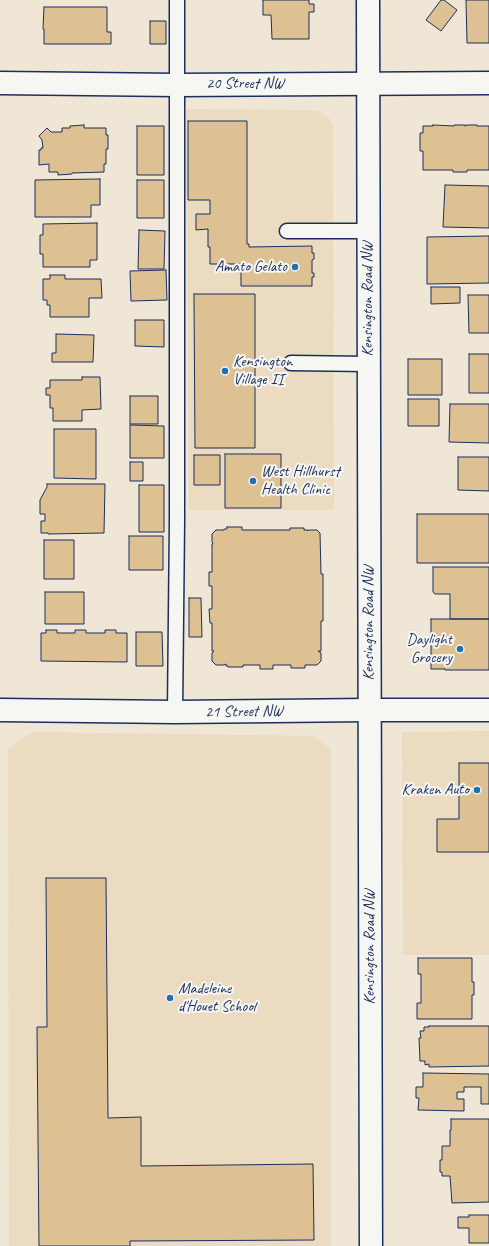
<!DOCTYPE html>
<style>
body{margin:0}
canvas{display:block;background:#efe6d5}
</style>
<canvas width="489" height="1246"></canvas>
<script>
const c = document.querySelector('canvas').getContext('2d');
c.lineJoin = 'round';
function paint(path, color) { c.fillStyle = color; c.fill(path, 'evenodd'); }
const shape = rows => new Path2D(rows.map(r => 'M' + r).join(''));
function stroke(path, color, width, dash) { c.strokeStyle = color; c.lineWidth = width; c.lineCap = dash ? 'butt' : 'round'; c.setLineDash(dash || []); c.stroke(path); }
function label(font, color, halo, rows, align = 'center') {
  c.font = font + ' Caveat,sans-serif'; c.lineWidth = 4; c.setLineDash([]); c.textBaseline = 'middle'; c.strokeStyle = halo; c.fillStyle = color; for (const [text, x, y, turn = 0] of rows) {
    c.save(); c.translate(x, y); c.rotate((+turn || 0) * Math.PI / 180); c.textAlign = isNaN(turn) ? turn : align; if (halo) c.strokeText(text, 0, 0); c.fillText(text, 0, 0); c.restore();
  }
}
paint(shape([
 [186,109,306,110,319,111,331,120,333,127,334,510,189,510],
 [489,731,489,955,403,955,402,732],
 [32,732,314,736,331,749,331,1246,9,1246,8,749]
]), '#eadbc1');
const building = shape([
 [263,0,309,0,309,4,314,4,314,12,309,12,309,39,272,39,271,15,263,15,263,0],
 [441,0,444,0,457,10,441,31,426,20,441,0],
 [466,0,489,0,489,43,467,43,466,0],
 [44,7,107,7,107,32,111,32,111,44,44,44,44,29,43,29,44,7],
 [150,21,166,21,166,44,150,44,150,21],
 [188,121,247,121,247,244,249,244,249,247,312,246,312,253,314,253,314,259,312,260,312,273,314,273,314,277,312,277,312,286,241,286,241,264,210,264,210,247,208,247,208,229,196,230,196,214,210,214,210,200,188,200,188,121],
 [84,125,84,128,106,128,106,135,108,135,108,149,106,149,106,164,104,164,104,172,72,173,72,174,58,175,58,172,49,172,49,164,39,165,39,150,41,150,41,148,43,148,42,140,39,136,47,128,51,132,62,132,62,128,70,128,70,126,84,125],
 [433,125,454,126,454,125,465,125,465,126,466,126,466,125,477,125,477,126,489,126,489,170,467,170,467,172,453,172,453,170,423,170,423,151,420,151,420,133,423,133,423,126,433,126,433,125],
 [137,126,164,126,164,175,137,175,137,126],
 [100,179,100,205,91,205,91,217,35,217,35,180,100,179],
 [137,180,164,180,164,218,137,218,137,180],
 [445,185,489,186,489,228,443,227,445,185],
 [97,223,97,260,90,260,90,267,43,267,43,254,40,254,40,235,43,235,43,224,97,223],
 [139,230,165,231,164,269,138,269,139,230],
 [489,236,489,283,427,284,427,237,489,236],
 [166,270,167,300,131,301,130,271,166,270],
 [50,275,65,275,65,279,101,279,102,298,89,298,89,317,50,317,50,305,47,305,47,300,43,300,43,279,50,279,50,275],
 [431,287,460,287,460,303,431,304,431,287],
 [194,294,255,294,255,448,195,448,194,294],
 [468,295,489,295,489,333,469,333,468,295],
 [135,320,164,320,164,347,135,346,135,320],
 [56,334,94,335,93,362,52,362,52,353,56,353,56,334],
 [469,354,489,354,489,393,469,393,469,354],
 [408,359,442,359,442,395,408,395,408,359],
 [82,377,100,377,101,409,82,410,82,421,53,421,53,408,50,408,50,395,46,395,46,388,50,388,50,380,82,380,82,377],
 [130,396,158,396,158,424,130,424,130,396],
 [408,399,439,399,439,426,408,426,408,399],
 [450,404,489,404,489,443,449,442,450,404],
 [130,425,164,426,164,458,130,458,130,425],
 [54,429,96,429,96,479,54,478,54,429],
 [225,454,281,454,281,508,225,508,225,454],
 [194,455,220,455,220,485,194,485,194,455],
 [458,457,489,457,489,491,458,490,458,457],
 [130,462,143,462,143,481,130,481,130,462],
 [47,484,105,484,104,533,48,534,48,533,41,533,41,521,45,521,45,514,40,514,40,500,47,487,47,484],
 [139,485,164,485,164,532,139,532,139,485],
 [417,514,489,514,489,563,417,563,417,514],
 [227,527,242,527,242,530,290,530,290,528,304,528,304,530,308,530,308,531,309,530,317,530,320,533,321,574,323,574,323,621,321,621,321,651,318,651,321,653,321,661,317,665,305,665,305,668,291,668,291,665,273,665,273,669,260,669,260,665,243,665,243,667,228,667,228,666,226,666,226,664,224,665,216,665,212,661,212,653,214,651,212,651,212,623,210,623,209,609,212,609,212,586,209,586,209,572,212,572,212,544,213,544,212,542,212,534,216,530,224,530,224,529,227,529,227,527],
 [129,536,163,536,163,570,129,570,129,536],
 [44,540,74,540,74,579,44,579,44,540],
 [433,567,489,567,489,619,450,619,450,594,435,594,433,592,433,567],
 [45,592,84,592,84,624,45,624,45,592],
 [189,598,201,598,202,637,189,637,189,598],
 [431,619,489,619,489,670,445,670,445,669,431,669,431,619],
 [46,630,57,630,57,633,75,633,75,630,86,630,86,633,105,633,105,630,116,630,116,633,127,633,127,662,41,661,41,633,46,633,46,630],
 [136,632,162,632,163,666,136,666,136,632],
 [459,763,489,763,489,852,437,852,437,819,459,819,459,763],
 [46,878,106,878,108,1118,141,1117,141,1166,313,1164,314,1240,130,1241,130,1246,39,1246,37,1027,47,1027,46,878],
 [418,958,472,958,472,982,474,982,474,995,472,995,472,1019,417,1019,417,1003,421,1003,421,974,418,974,418,958],
 [429,1026,489,1026,489,1066,429,1067,429,1064,425,1065,425,1061,420,1061,419,1038,421,1038,420,1031,424,1031,424,1027,429,1027,429,1026],
 [423,1073,489,1074,489,1104,481,1104,481,1087,464,1087,464,1092,457,1092,457,1099,464,1099,464,1111,418,1110,419,1098,416,1098,416,1087,423,1087,423,1073],
 [451,1119,489,1119,489,1202,452,1203,450,1176,442,1176,442,1172,440,1172,440,1160,442,1160,442,1146,450,1146,450,1130,451,1130,451,1119],
 [469,1215,489,1215,489,1243,469,1243,469,1228,458,1228,458,1217,469,1217,469,1215]
]);
paint(building, '#dec192');
stroke(building, '#1b2f5e', 1);
const service = shape([
 [287,231,368,231],
 [291,363,368,364],
 [175,712,177,521,177,0]
]);
const minor = shape([
 [0,83,177,85,489,83],
 [0,710,175,712,369,710,489,710]
]);
const tertiary = shape([
 [368,0,371,1246]
]);
stroke(service, '#1b2f5e', 17);
stroke(minor, '#1b2f5e', 25);
stroke(tertiary, '#1b2f5e', 25);
stroke(service, '#f6f6f2', 14);
stroke(minor, '#f6f6f2', 22);
stroke(tertiary, '#f6f6f2', 22);
for (const [x, y, r, color] of [
 [295,267,4,"#1f6fb2"],
 [225,371,4,"#1f6fb2"],
 [253,481,4,"#1f6fb2"],
 [460,649,4,"#1f6fb2"],
 [477,790,4,"#1f6fb2"],
 [170,998,4,"#1f6fb2"]
]) { const dot = new Path2D(); dot.arc(x, y, r, 0, 2 * Math.PI); c.fillStyle = color; c.fill(dot); stroke(dot, '#f6f6f2', 1.5); }
label('16px', '#1b2f5e', '#f6f6f2', [
 ["20 Street NW",245,84],
 ["Kensington Road NW",368,299,-90],
 ["Kensington Road NW",369,623,-90],
 ["21 Street NW",244,712,-1],
 ["Kensington Road NW",370,947,-90]
]);
label('16px', '#1b2f5e', '#f6f6f2', [
 ["Amato Gelato",287,267],
 ["Kensington",233,362,"left"],
 ["Village II",233,380,"left"],
 ["West Hillhurst",261,472,"left"],
 ["Health Clinic",261,490,"left"],
 ["Daylight",452,640],
 ["Grocery",452,658],
 ["Kraken Auto",469,790],
 ["Madeleine",178,989,"left"],
 ["d'Houet School",178,1007,"left"]
], 'right');
</script>
